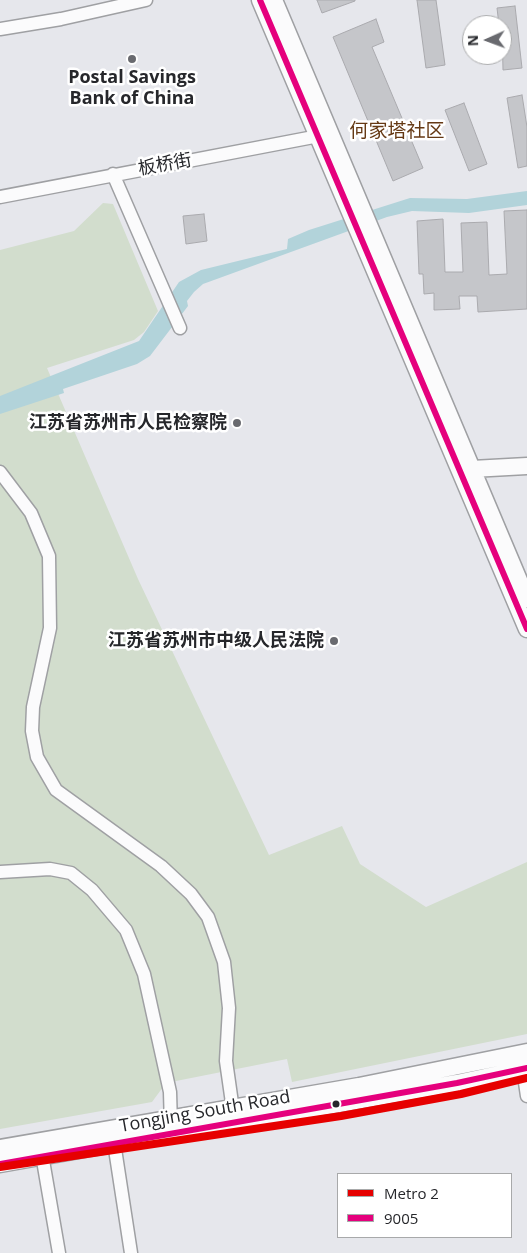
<!DOCTYPE html>
<meta charset="utf-8">
<style>
body{margin:0}
#map{position:relative;width:527px;height:1253px;overflow:hidden;background:#e6e7ec;font-family:"Open Sans",sans-serif}
canvas{display:block}
.legend{position:absolute;left:337px;top:1173px;width:175px;height:65px;box-sizing:border-box;background:#fff;border:1px solid #a8a9aa;margin:0;padding:6px 9px;list-style:none;font-size:15px;color:#26272b}
.legend li{display:flex;align-items:center;gap:10px;height:25px}
.legend b{width:25px;border:1px solid #a8a9aa}
.north{position:absolute;left:462px;top:15px;width:50px;height:50px;box-sizing:border-box;background:#fff;border:1px solid #a8a9aa;border-radius:50%;rotate:268deg;font-size:14px;font-weight:700;line-height:20px;text-align:center;color:#26272b}
.north::after{content:'';display:block;margin:auto;width:18px;height:22px;background:#696a6f;clip-path:polygon(50% 0,100% 100%,50% 72%,0 100%)}
</style>
<div id="map">
<canvas width="527" height="1253"></canvas>
<ul class="legend">
<li><b style="height:6px;background:#e60000"></b>Metro 2</li>
<li><b style="height:6px;background:#e5007d"></b>9005</li>
</ul>
<div class="north">N</div>
</div>
<script>
const c = document.querySelector('canvas').getContext('2d');
c.lineJoin = 'round';
function paint(path, color) { c.fillStyle = color; c.fill(path, 'evenodd'); }
const shape = rows => new Path2D(rows.map(r => 'M' + r).join(''));
function stroke(path, color, width, dash) { c.strokeStyle = color; c.lineWidth = width; c.lineCap = dash ? 'butt' : 'round'; c.setLineDash(dash || []); c.stroke(path); }
function label(font, color, halo, rows, align = 'center') {
  c.font = font + ' "Open Sans","Noto Sans SC",sans-serif'; c.lineWidth = 5; c.setLineDash([]); c.textBaseline = 'middle'; c.strokeStyle = halo; c.fillStyle = color; for (const [text, x, y, turn = 0] of rows) {
    c.save(); c.translate(x, y); c.rotate((+turn || 0) * Math.PI / 180); c.textAlign = isNaN(turn) ? turn : align; if (halo) c.strokeText(text, 0, 0); c.fillText(text, 0, 0); c.restore();
  }
}
paint(shape([
 [103,203,113,204,158,311,144,332,134,340,47,368,138,579,269,855,342,826,360,864,426,907,527,862,527,1034,292,1082,287,1059,166,1083,152,1102,0,1129,0,250,74,231]
]), '#d2ddcd');
paint(shape([
 [527,191,527,205,469,213,412,211,387,217,203,284,194,292,187,301,188,306,150,356,137,364,63,389,64,393,0,414,0,396,139,341,179,282,201,270,287,249,288,239,309,230,410,198,467,199]
]), '#b2d3da');
const building = shape([
 [317,0,355,0,355,1,322,13,317,0],
 [417,0,436,0,445,65,426,68,417,0],
 [515,6,522,68,503,70,502,25,499,25,497,8,515,6],
 [376,19,384,42,372,47,423,168,393,181,333,37,376,19],
 [522,95,527,127,527,166,518,168,507,98,522,95],
 [464,103,487,164,469,171,445,110,464,103],
 [527,210,527,309,478,312,477,296,459,296,460,309,434,310,434,293,424,294,423,274,419,274,417,221,443,219,445,272,463,272,461,223,487,222,489,275,507,274,504,211,527,210],
 [204,214,207,241,186,244,183,216,204,214]
]);
paint(building, '#c5c6ca');
stroke(building, '#aaaaae', 1);
const minor = shape([
 [0,29,61,19,146,0],
 [113,174,180,328],
 [0,197,324,135],
 [0,472,31,513,49,556,50,628,33,707,32,731,37,757,56,790,161,866,191,894,208,917,224,962,229,1008,226,1061,234,1117],
 [0,872,50,869,71,873,92,890,126,930,144,974,170,1092,171,1126],
 [523,1069,527,1096],
 [113,1136,131,1253],
 [41,1149,59,1253]
]);
const major = shape([
 [260,0,527,629],
 [274,0,527,599],
 [463,474,472,469,527,466],
 [0,1148,359,1086,527,1052],
 [0,1164,457,1083,527,1068]
]);
stroke(minor, '#9fa0a3', 15);
stroke(major, '#9fa0a3', 19);
stroke(minor, '#fbfbfc', 12);
stroke(major, '#fbfbfc', 16);
stroke(shape([
 [260,0,527,629],
 [0,1164,457,1083,527,1068]
]), '#e5007d', 6);
stroke(shape([
 [0,1167,341,1116,461,1094,527,1078]
]), '#e60000', 8);
for (const [x, y, r, color] of [
 [132,59,5,"#696a6f"],
 [237,423,5,"#696a6f"],
 [334,641,5,"#696a6f"],
 [336,1104,4.5,"#26272b"]
]) { const dot = new Path2D(); dot.arc(x, y, r, 0, 2 * Math.PI); c.fillStyle = color; c.fill(dot); stroke(dot, '#fff', 2); }
label('bold 18px', '#26272b', '#fff', [
 ["Postal Savings",132,78,"center"],
 ["Bank of China",132,99,"center"],
 ["江苏省苏州市人民检察院",227,423],
 ["江苏省苏州市中级人民法院",324,641]
], 'right');
label('18px', '#26272b', '#fff', [
 ["板桥街",165,165,-10],
 ["Tongjing South Road",205,1112,-10]
]);
label('19px', '#653914', '#fff', [
 ["何家塔社区",397,132]
]);
</script>
